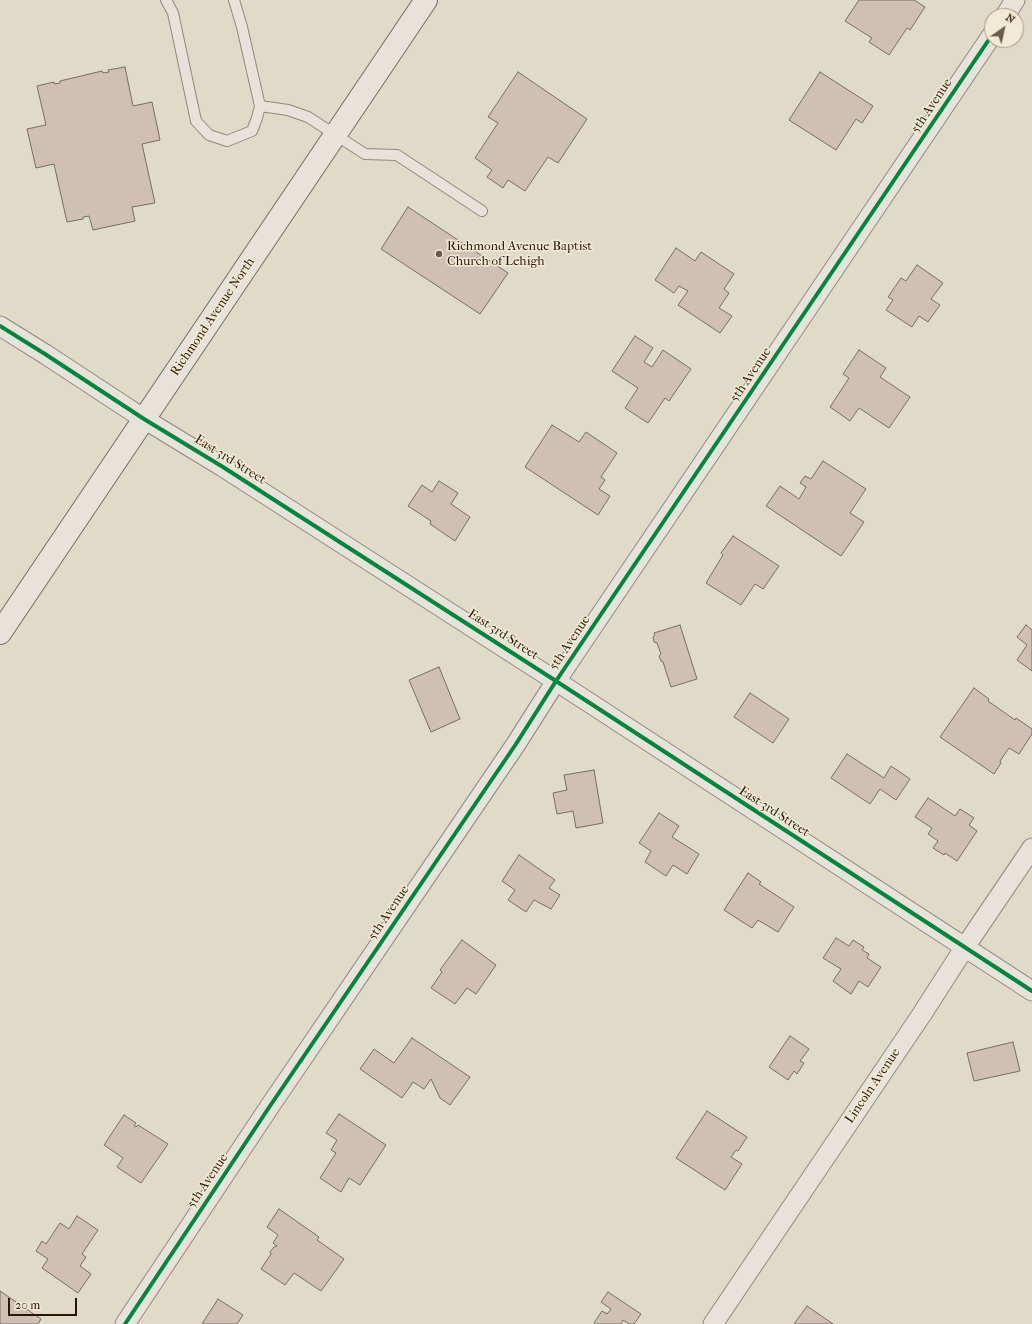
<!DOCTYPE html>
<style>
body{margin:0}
#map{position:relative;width:1032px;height:1324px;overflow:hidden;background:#e0dac8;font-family:"IM FELL French Canon",serif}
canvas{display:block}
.north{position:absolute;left:984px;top:8px;width:40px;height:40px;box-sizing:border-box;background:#f2ead4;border:1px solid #a19581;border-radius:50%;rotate:34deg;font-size:11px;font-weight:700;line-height:16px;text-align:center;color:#281604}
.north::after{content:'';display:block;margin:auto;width:14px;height:18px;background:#685b49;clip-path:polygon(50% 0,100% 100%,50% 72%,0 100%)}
.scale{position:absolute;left:8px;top:1298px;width:69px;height:18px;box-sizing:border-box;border:2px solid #281604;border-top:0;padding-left:5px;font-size:12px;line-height:14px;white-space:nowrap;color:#281604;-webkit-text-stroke:3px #f2ead4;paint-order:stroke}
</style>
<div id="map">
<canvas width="1032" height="1324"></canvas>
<div class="north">N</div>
<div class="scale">20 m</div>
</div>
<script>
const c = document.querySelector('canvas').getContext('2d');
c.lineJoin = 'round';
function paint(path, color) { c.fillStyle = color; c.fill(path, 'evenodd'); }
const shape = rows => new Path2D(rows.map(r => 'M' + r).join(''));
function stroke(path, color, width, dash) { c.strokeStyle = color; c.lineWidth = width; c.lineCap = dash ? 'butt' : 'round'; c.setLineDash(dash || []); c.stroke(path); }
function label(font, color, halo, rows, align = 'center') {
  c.font = font + ' "IM FELL French Canon",serif'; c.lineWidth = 3; c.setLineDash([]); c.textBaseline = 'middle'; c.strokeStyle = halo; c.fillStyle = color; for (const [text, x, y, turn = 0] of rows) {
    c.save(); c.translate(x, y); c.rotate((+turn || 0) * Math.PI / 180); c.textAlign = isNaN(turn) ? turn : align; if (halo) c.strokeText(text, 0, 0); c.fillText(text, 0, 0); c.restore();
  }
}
const building = shape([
 [859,0,914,0,925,7,910,30,907,28,889,55,869,42,872,38,845,21,859,0],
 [125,67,133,106,152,102,160,140,142,144,155,203,132,207,135,221,93,230,89,216,83,217,83,219,67,222,54,164,36,168,27,129,46,125,37,86,54,82,54,84,60,83,60,81,102,71,103,73,109,72,108,70,125,67],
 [518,72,587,119,558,163,548,157,525,191,508,180,503,188,487,177,492,170,475,158,498,123,488,117,518,72],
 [820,72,873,106,862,123,856,119,836,150,789,120,820,72],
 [408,207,508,273,480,314,381,249,408,207],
 [676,248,695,261,701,252,734,274,724,289,729,293,719,308,732,316,720,333,678,305,688,291,679,286,674,293,655,280,676,248],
 [917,265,943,283,931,299,940,305,928,322,919,316,912,327,886,310,893,300,888,297,901,278,906,281,917,265],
 [635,336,653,348,644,362,652,367,663,350,691,369,669,401,665,398,648,423,625,408,638,388,612,371,635,336],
 [859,350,886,368,880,377,910,397,889,428,859,408,850,421,830,407,849,378,843,374,859,350],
 [552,425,579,442,586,432,617,453,601,477,605,480,599,489,610,496,598,515,525,467,552,425],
 [823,461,866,489,850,513,864,522,841,556,766,506,780,486,799,499,806,487,800,483,805,476,811,479,823,461],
 [439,481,458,493,451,504,470,517,455,541,430,524,431,521,408,506,422,485,432,492,439,481],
 [733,536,779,566,763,589,755,584,741,605,706,583,723,555,721,553,733,536],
 [680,625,697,679,671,687,663,662,661,661,659,656,661,654,657,643,654,642,653,637,655,635,654,633,680,625],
 [1026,625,1032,630,1032,671,1017,660,1027,645,1017,637,1026,625],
 [439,667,460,719,431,732,409,680,439,667],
 [974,688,989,699,988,701,1015,720,1016,718,1032,729,1032,734,1019,754,1009,748,1000,761,1001,763,994,774,940,737,974,688],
 [750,693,789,719,773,743,734,717,750,693],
 [847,754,884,778,891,766,910,779,896,800,880,789,870,804,831,778,847,754],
 [594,770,603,823,576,828,573,811,557,814,553,793,567,790,564,775,594,770],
 [928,798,955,816,960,809,974,818,969,825,977,831,957,861,945,853,944,855,933,848,938,841,928,834,932,828,915,817,928,798],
 [659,813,679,826,672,837,699,854,687,874,673,865,666,876,645,862,651,851,639,843,659,813],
 [519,855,555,880,549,888,560,895,551,909,534,900,526,912,508,900,515,890,502,881,519,855],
 [748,873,761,882,759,884,794,907,778,932,758,920,752,928,724,910,748,873],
 [836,938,849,946,853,940,864,947,862,950,869,954,867,958,881,967,868,987,859,981,851,994,833,981,841,969,823,958,836,938],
 [462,940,496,965,476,994,467,988,455,1004,431,988,442,972,440,970,462,940],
 [790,1036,809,1049,800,1061,804,1063,797,1074,794,1071,788,1080,769,1067,790,1036],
 [412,1038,470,1077,450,1105,440,1098,431,1079,424,1089,413,1082,402,1098,360,1069,374,1049,394,1063,412,1038],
 [1013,1042,1020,1071,974,1081,967,1053,1013,1042],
 [707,1111,747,1137,738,1151,736,1150,731,1157,742,1164,725,1190,676,1158,707,1111],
 [339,1114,386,1145,360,1185,349,1178,341,1192,320,1178,336,1153,331,1150,337,1140,326,1133,339,1114],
 [124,1115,136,1123,134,1126,136,1127,138,1125,168,1144,141,1183,117,1167,123,1158,104,1145,124,1115],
 [279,1209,319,1237,317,1240,344,1259,321,1291,294,1273,285,1285,261,1269,271,1254,270,1252,274,1247,277,1246,273,1243,278,1235,267,1227,279,1209],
 [77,1216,98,1230,82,1254,86,1257,80,1266,91,1274,78,1293,42,1268,48,1259,36,1251,42,1241,46,1244,60,1223,69,1229,77,1216],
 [0,1291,41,1319,38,1324,0,1324,0,1291],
 [608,1292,641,1314,634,1324,629,1324,623,1320,621,1324,595,1324,594,1323,602,1311,607,1314,611,1309,601,1302,608,1292],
 [218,1299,243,1315,237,1324,202,1324,218,1299],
 [807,1306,833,1324,794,1324,807,1306]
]);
paint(building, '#cfc0b3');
stroke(building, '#746e63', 1);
const lane = shape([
 [166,0,173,13,196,121,209,135,227,141,252,131,257,118,260,106,242,27,234,0],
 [260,106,288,110,308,117,365,154,397,155,482,211]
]);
const street = shape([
 [1005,16,1015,0],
 [0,326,45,354,144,419,223,467,556,681,1032,991],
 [125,1324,270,1106,516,744,556,681,992,35],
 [713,1324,922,1014,965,947,1032,848]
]);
const secondary = shape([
 [0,633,426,0]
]);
stroke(lane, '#8f897d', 12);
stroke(street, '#8f897d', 21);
stroke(secondary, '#746e63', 24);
stroke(lane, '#e7e3db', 10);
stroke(street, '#e7e3db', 19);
stroke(secondary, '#e7e3db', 22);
stroke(shape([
 [0,326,45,354,144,419,223,467,556,681,1032,991],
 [125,1324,270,1106,516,744,556,681,992,35]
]), '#00873e', 4);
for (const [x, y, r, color] of [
 [439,254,4,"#685b49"]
]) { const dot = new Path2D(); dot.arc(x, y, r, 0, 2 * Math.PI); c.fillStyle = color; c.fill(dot); stroke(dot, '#f2ead4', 1.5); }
label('13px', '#281604', '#f2ead4', [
 ["5th Avenue",932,106,-56],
 ["Richmond Avenue North",213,317,-56],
 ["5th Avenue",751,375,-56],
 ["East 3rd Street",230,460,32],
 ["East 3rd Street",503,635,33],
 ["5th Avenue",570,643,-56],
 ["East 3rd Street",774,812,33],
 ["5th Avenue",389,913,-56],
 ["Lincoln Avenue",873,1086,-56],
 ["5th Avenue",208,1181,-56]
]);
label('13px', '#281604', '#f2ead4', [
 ["Richmond Avenue Baptist",447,247],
 ["Church of Lehigh",447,262]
], 'left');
</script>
